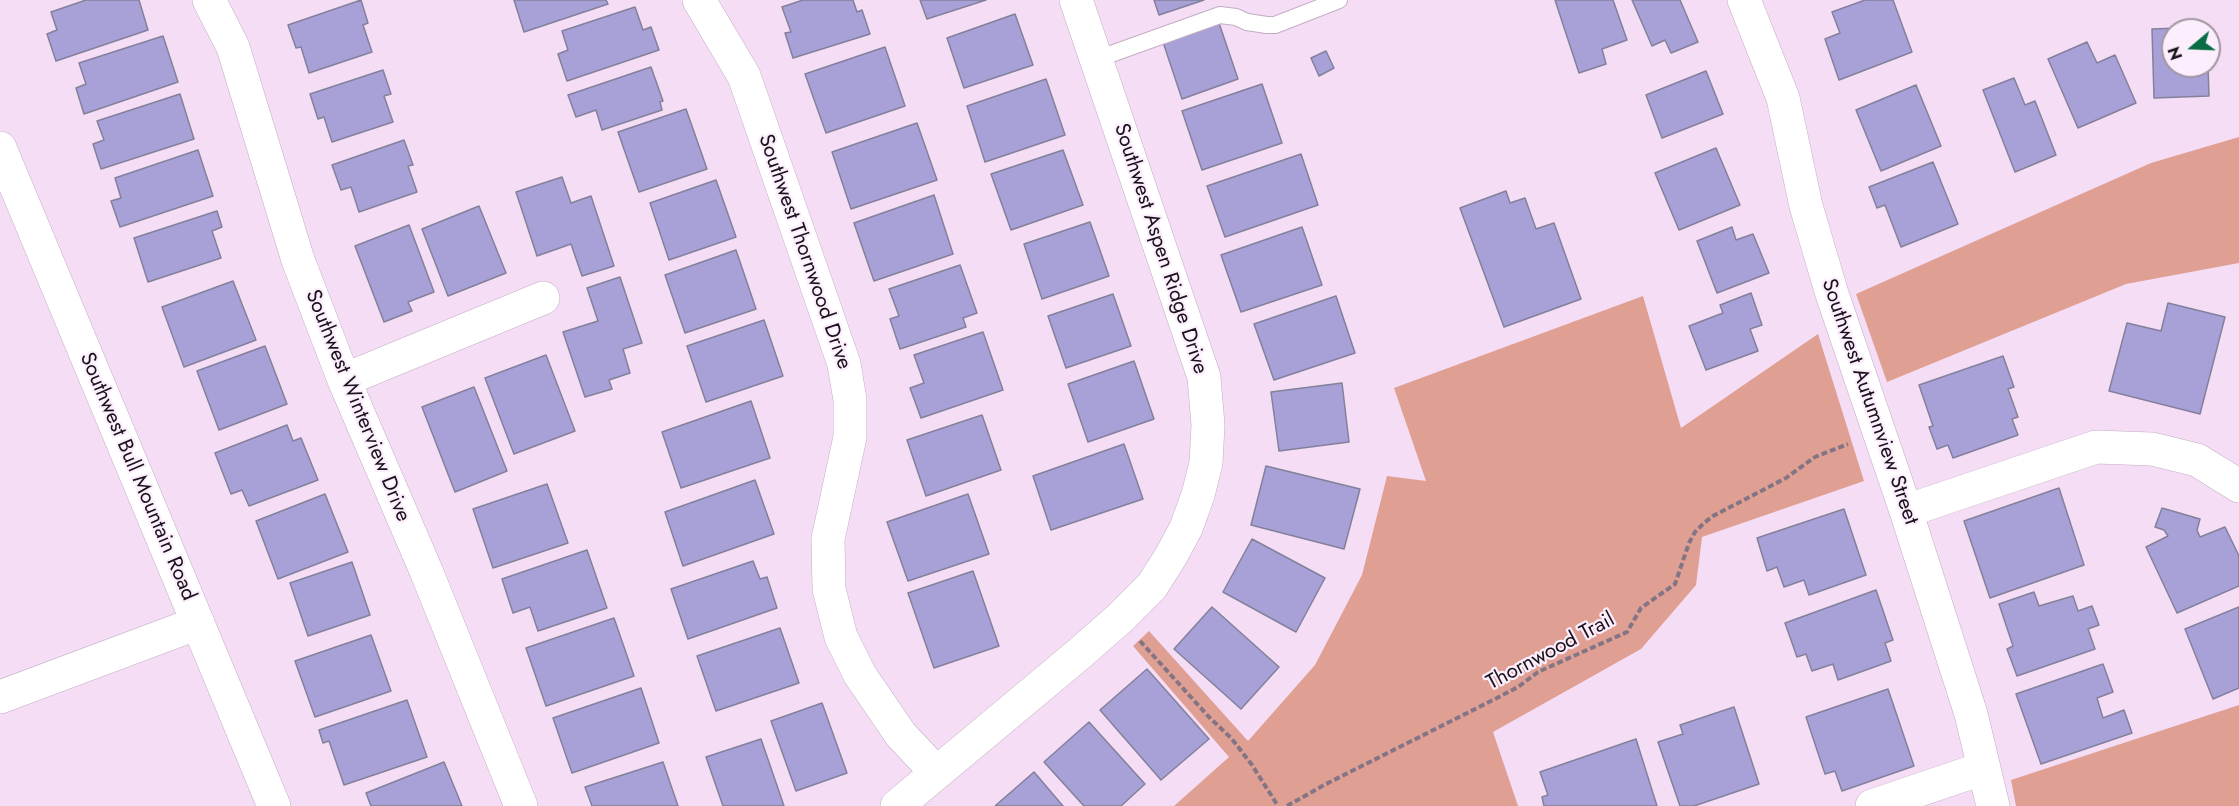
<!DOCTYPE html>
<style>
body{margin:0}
#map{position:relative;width:2239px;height:806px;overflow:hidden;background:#f4ddf5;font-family:Jost,sans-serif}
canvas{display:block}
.north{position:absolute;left:2161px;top:18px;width:60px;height:60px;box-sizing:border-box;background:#fceefd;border:2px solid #a196a2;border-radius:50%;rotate:251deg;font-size:16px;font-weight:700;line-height:24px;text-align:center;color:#19121a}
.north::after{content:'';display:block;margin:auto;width:21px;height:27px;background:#086d44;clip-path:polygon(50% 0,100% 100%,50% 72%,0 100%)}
</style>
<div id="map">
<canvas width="2239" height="806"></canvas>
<div class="north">N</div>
</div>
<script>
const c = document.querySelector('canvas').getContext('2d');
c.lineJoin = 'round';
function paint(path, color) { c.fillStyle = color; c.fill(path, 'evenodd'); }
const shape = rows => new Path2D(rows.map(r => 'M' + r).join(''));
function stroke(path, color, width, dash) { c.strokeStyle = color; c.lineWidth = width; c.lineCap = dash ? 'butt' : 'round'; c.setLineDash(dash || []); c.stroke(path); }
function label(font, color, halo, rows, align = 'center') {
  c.font = font + ' Jost,sans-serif'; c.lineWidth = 4.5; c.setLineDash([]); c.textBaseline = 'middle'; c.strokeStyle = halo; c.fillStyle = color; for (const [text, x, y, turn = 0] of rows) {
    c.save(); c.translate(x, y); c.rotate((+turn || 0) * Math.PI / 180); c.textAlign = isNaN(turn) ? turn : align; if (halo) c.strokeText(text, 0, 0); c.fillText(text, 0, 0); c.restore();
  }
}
paint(shape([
 [2239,137,2239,263,2126,284,1887,382,1856,294,2151,163],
 [1643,296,1681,428,1818,334,1864,481,1702,537,1696,585,1641,649,1493,732,1518,806,1174,806,1229,757,1133,646,1149,631,1248,741,1315,665,1362,575,1387,476,1426,481,1394,388],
 [2239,705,2239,806,2016,806,2011,780]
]), '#e09f93');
const building = shape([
 [86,0,139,0,148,30,56,61,47,34,57,30,51,12,86,0],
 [361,0,368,23,363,25,372,52,309,73,301,47,296,48,288,25,361,0],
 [514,0,606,0,608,4,524,32,514,0],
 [803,0,853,0,857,12,862,10,870,34,793,58,785,33,791,32,782,7,803,0],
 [920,0,986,0,927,19,920,0],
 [1154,0,1204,0,1159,15,1154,0],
 [1555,0,1613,0,1627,40,1602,49,1606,64,1579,73,1555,0],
 [1632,0,1680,0,1698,42,1671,53,1665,40,1652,46,1632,0],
 [1865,0,1893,0,1912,52,1839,80,1825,39,1840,33,1832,12,1865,0],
 [635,7,643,30,651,27,659,50,567,81,558,54,568,50,562,31,635,7],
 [1015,14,1033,65,964,88,947,38,1015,14],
 [1219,23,1238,79,1182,99,1163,42,1219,23],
 [2206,27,2206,30,2173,30,2173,66,2208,66,2209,96,2154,98,2152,29,2206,27],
 [163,36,178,82,84,114,76,88,86,84,79,63,163,36],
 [2087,42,2097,63,2115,55,2136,103,2078,128,2048,59,2087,42],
 [885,47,905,106,826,133,805,74,885,47],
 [1326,51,1334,68,1319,76,1311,58,1326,51],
 [651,67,663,101,660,102,662,110,602,130,596,110,576,117,568,95,651,67],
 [383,70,391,94,384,96,393,122,332,142,324,117,318,119,310,94,383,70],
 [1706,71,1723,114,1662,138,1646,95,1706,71],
 [2014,78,2025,105,2035,101,2056,155,2015,172,1983,90,2014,78],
 [1046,79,1065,135,985,162,967,106,1046,79],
 [1262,84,1282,143,1202,170,1182,111,1262,84],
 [1916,85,1941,146,1881,171,1856,110,1916,85],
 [180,94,194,139,101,169,93,144,104,140,97,121,180,94],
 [686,109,707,169,639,192,618,132,686,109],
 [917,123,937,180,851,209,832,152,917,123],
 [404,140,413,165,408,166,417,192,359,212,351,187,341,190,332,165,404,140],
 [1716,148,1740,205,1679,230,1655,173,1716,148],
 [198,150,213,196,120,227,111,201,121,198,115,178,198,150],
 [1063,150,1083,205,1011,230,991,174,1063,150],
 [1301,154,1318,205,1225,237,1207,186,1301,154],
 [1933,162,1958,224,1901,247,1885,205,1877,208,1869,187,1933,162],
 [562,177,571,203,591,196,614,266,582,276,571,244,537,256,516,192,562,177],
 [716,180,736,237,669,260,650,203,716,180],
 [1506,191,1510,203,1525,198,1536,229,1554,223,1581,299,1504,327,1460,208,1506,191],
 [934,195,953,254,874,281,854,223,934,195],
 [479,206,506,273,448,296,422,229,479,206],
 [217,211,222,227,212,231,221,258,148,282,134,238,217,211],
 [1090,222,1109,276,1042,299,1024,244,1090,222],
 [409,225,434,292,408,302,412,311,384,322,355,246,409,225],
 [1302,227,1322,285,1241,312,1221,255,1302,227],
 [1732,227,1736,240,1753,234,1769,273,1717,293,1697,241,1732,227],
 [736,250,756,309,685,333,665,275,736,250],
 [960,265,977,313,963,318,966,327,900,349,890,319,899,316,889,289,960,265],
 [620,277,642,343,623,349,630,373,609,380,612,389,585,397,563,332,598,321,587,288,620,277],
 [233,281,256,340,184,367,162,307,233,281],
 [1751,293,1762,325,1750,329,1758,351,1706,370,1689,326,1723,313,1720,305,1751,293],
 [1113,294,1131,346,1066,368,1048,316,1113,294],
 [1336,296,1355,353,1274,380,1254,324,1336,296],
 [2168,303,2225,317,2200,414,2109,391,2127,323,2161,331,2168,303],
 [764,320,783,376,706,402,687,346,764,320],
 [983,332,1003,390,921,418,910,388,924,383,914,355,983,332],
 [265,346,287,404,219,430,197,371,265,346],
 [546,355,575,431,514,454,485,378,546,355],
 [2003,356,2014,387,2008,389,2018,417,2012,419,2018,435,1953,458,1948,445,1937,449,1929,427,1933,426,1919,385,2003,356],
 [1134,361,1154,419,1088,442,1068,384,1134,361],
 [1342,383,1349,442,1279,451,1271,392,1342,383],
 [474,387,507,471,455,492,422,407,474,387],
 [751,401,770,458,681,488,662,432,751,401],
 [982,415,1001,470,926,496,907,440,982,415],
 [287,425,293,441,301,438,318,480,249,506,242,490,231,494,215,453,287,425],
 [1124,444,1143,499,1051,530,1033,476,1124,444],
 [1266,466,1360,489,1344,549,1251,525,1266,466],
 [755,480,774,534,683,566,665,512,755,480],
 [547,484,568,543,493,568,473,509,547,484],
 [2059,488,2084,565,1990,598,1964,521,2059,488],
 [325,494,348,552,278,579,256,521,325,494],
 [968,494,989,554,908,581,887,522,968,494],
 [2162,508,2200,519,2197,530,2200,537,2225,527,2239,556,2239,586,2177,613,2146,547,2168,536,2164,530,2155,527,2162,508],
 [1844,509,1866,575,1809,595,1804,580,1784,587,1777,567,1767,571,1757,538,1844,509],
 [1252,539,1325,578,1296,632,1223,592,1252,539],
 [587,550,607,608,538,631,530,607,513,613,502,579,587,550],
 [753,561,760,579,767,577,777,608,688,639,671,589,753,561],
 [352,562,370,615,308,636,290,583,352,562],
 [973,571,999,646,934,668,908,593,973,571],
 [1876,590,1893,640,1885,643,1891,661,1838,680,1833,664,1812,671,1806,654,1797,657,1785,623,1876,590],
 [2034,592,2039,606,2073,596,2078,611,2092,606,2099,625,2088,629,2095,649,2017,676,2007,649,2013,646,1999,604,2034,592],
 [1212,607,1279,667,1241,709,1174,649,1212,607],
 [2239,607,2239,688,2213,699,2185,629,2239,607],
 [614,618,634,676,546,706,526,648,614,618],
 [780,628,799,683,716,711,697,656,780,628],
 [371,635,391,691,315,717,295,661,371,635],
 [2103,664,2113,692,2097,698,2103,718,2124,710,2132,733,2041,764,2016,694,2103,664],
 [1147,669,1209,739,1161,780,1100,710,1147,669],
 [641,688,659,743,572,773,553,718,641,688],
 [1888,689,1914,766,1842,791,1835,771,1825,774,1806,717,1888,689],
 [407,700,427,757,344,785,329,741,323,743,319,730,407,700],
 [822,703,847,773,796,791,771,721,822,703],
 [1734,707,1759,784,1694,806,1680,806,1658,742,1683,734,1680,725,1734,707],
 [1089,722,1145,784,1121,806,1084,806,1044,762,1089,722],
 [761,739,784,806,723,806,706,757,761,739],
 [1636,739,1657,806,1544,806,1542,797,1548,795,1540,772,1636,739],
 [444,762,462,806,371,806,366,793,444,762],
 [663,762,678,806,592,806,585,787,663,762],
 [1034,772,1063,806,995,806,1034,772]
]);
paint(building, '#a8a1d8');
stroke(building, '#83809b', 1.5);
const service = shape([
 [1097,59,1220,15,1236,17,1247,22,1267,25,1275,25,1339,0]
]);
const minor = shape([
 [209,0,233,47,298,260,344,380,427,573,521,806],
 [699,0,744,76,844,364,850,400,850,437,828,539,829,589,841,637,860,675,901,735,936,772],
 [1744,0,1783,98,1806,206,1832,294,1906,511,1971,714,1993,806],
 [344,380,543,298],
 [1906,511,2096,447,2152,449,2197,460,2239,486],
 [0,697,198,623],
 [897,806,1079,654,1120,618,1152,586,1171,556,1186,528,1198,495,1206,463,1208,425,1204,377,1076,0],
 [1872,806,1984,768]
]);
const secondary = shape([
 [0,148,274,806]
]);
stroke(service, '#c3adc4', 18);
stroke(minor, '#c3adc4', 34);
stroke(secondary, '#c3adc4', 34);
stroke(shape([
 [1140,641,1209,717,1232,739,1252,765,1278,806],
 [1287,806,1326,784,1495,699,1518,687,1538,672,1627,632,1641,608,1675,584,1689,543,1695,532,1704,523,1713,516,1786,478,1815,457,1848,444]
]), '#847585', 4, [6, 3]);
stroke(service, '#fff', 16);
stroke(minor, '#fff', 33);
stroke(secondary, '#fff', 33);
label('21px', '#19121a', '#fceefd', [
 ["Southwest Aspen Ridge Drive",1160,249,72],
 ["Southwest Thornwood Drive",804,252,71],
 ["Southwest Autumnview Street",1869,402,71],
 ["Southwest Winterview Drive",357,406,68],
 ["Southwest Bull Mountain Road",137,477,67],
 ["Thornwood Trail",1551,652,-28]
]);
</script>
